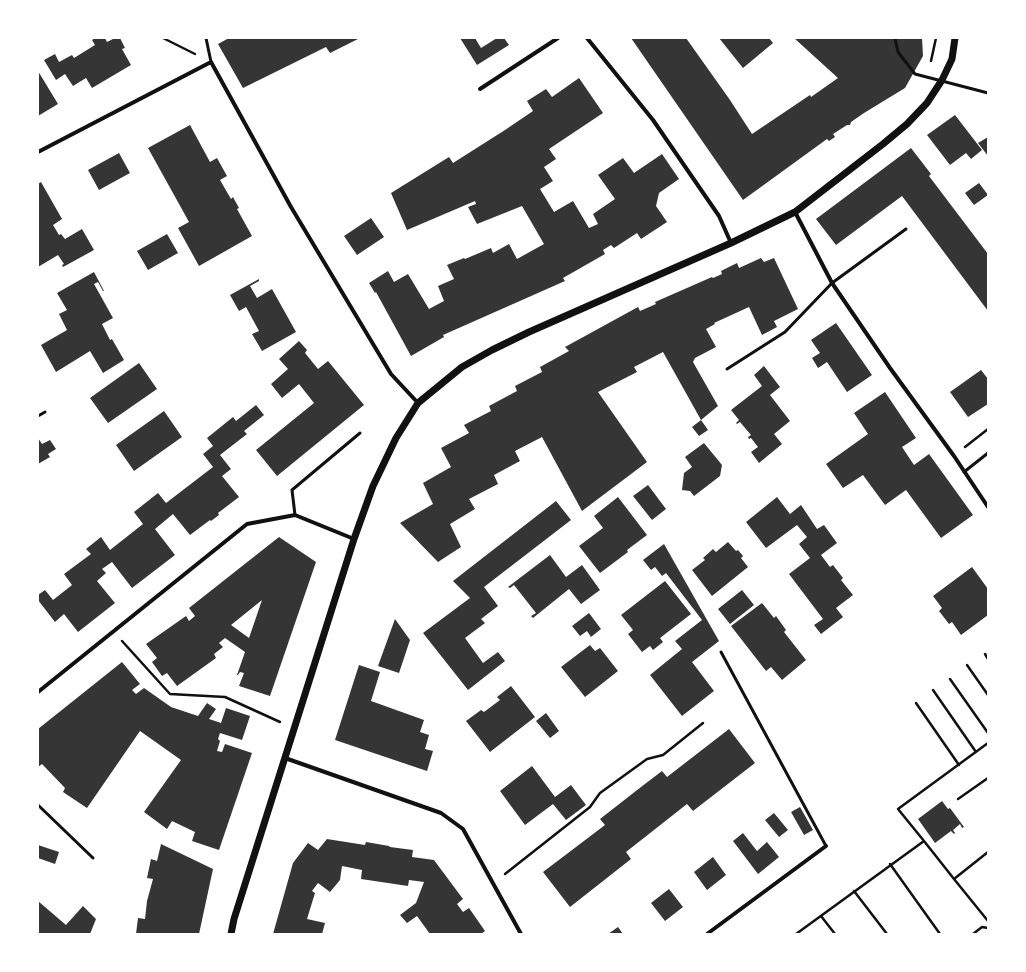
<!DOCTYPE html>
<style>
body{margin:0}
#map{position:relative;width:1026px;height:972px;overflow:hidden;background:#fff;font-family:"Times New Roman",serif}
canvas{display:block}
.frame{position:absolute;inset:0;border:39px solid #fff;pointer-events:none}
</style>
<div id="map">
<canvas width="1026" height="972"></canvas>
<div class="frame"></div>
</div>
<script>
const c = document.querySelector('canvas').getContext('2d');
c.lineJoin = 'round';
function paint(path, color) { c.fillStyle = color; c.fill(path, 'evenodd'); }
const shape = rows => new Path2D(rows.map(r => 'M' + r).join(''));
function stroke(path, color, width, dash) { c.strokeStyle = color; c.lineWidth = width; c.lineCap = dash ? 'butt' : 'round'; c.setLineDash(dash || []); c.stroke(path); }
paint(shape([
 [95,38,105,38,107,42,115,38,120,38,125,48,122,49,131,65,92,88,86,78,73,86,65,74,56,80,44,60,55,54,59,62,72,55,74,58,95,45,92,40],
 [229,38,360,38,330,53,326,47,243,88,218,44],
 [460,38,475,38,481,48,497,38,504,38,509,45,477,65],
 [631,38,686,38,730,100,752,134,810,95,811,97,838,78,794,38,922,38,923,56,905,88,864,113,851,122,850,125,847,125,833,134,835,137,829,141,827,139,743,200],
 [719,38,769,38,773,43,743,68],
 [38,71,58,104,38,116],
 [579,78,603,113,549,149,556,159,544,167,553,181,540,189,554,212,573,201,589,228,598,224,593,214,615,199,598,175,623,158,634,173,662,154,679,179,659,193,656,206,667,222,641,239,637,233,614,248,611,245,603,250,605,254,563,278,565,281,443,335,444,337,411,356,376,292,375,293,369,283,388,271,394,282,408,274,429,309,444,301,438,286,454,279,447,265,464,258,465,259,491,248,493,253,509,244,517,259,544,244,522,206,477,224,468,207,476,204,475,201,407,230,391,193,449,157,453,163,505,130,533,111,527,101,546,89,552,97],
 [955,115,982,150,971,159,966,153,950,165,927,135],
 [190,125,210,162,217,158,227,176,220,180,231,199,233,197,239,208,237,209,252,236,199,266,178,228,189,222,148,148],
 [988,137,988,156,978,143],
 [911,148,931,174,929,176,988,254,988,311,902,196,836,245,816,219],
 [119,153,130,173,99,190,88,170],
 [41,182,62,219,53,225,59,235,61,234,65,239,82,229,94,250,63,267,62,265,64,264,58,255,38,267,38,184],
 [979,183,988,195,974,205,965,193],
 [371,218,384,237,357,255,344,236],
 [167,234,178,253,148,270,137,251],
 [761,258,764,262,774,258,798,309,774,321,777,327,762,335,749,307,714,323,715,324,706,329,716,347,695,358,693,362,718,406,701,420,663,352,634,367,637,372,598,392,647,462,582,511,542,437,515,451,520,461,494,475,498,484,469,499,475,509,450,524,461,547,438,562,400,523,433,504,423,483,451,467,441,448,469,433,464,425,491,411,489,406,517,391,515,386,542,372,540,367,569,351,565,347,638,307,640,311,656,304,655,302,712,277,713,278,722,274,721,271,737,263,739,268],
 [94,272,104,291,103,291,98,282,94,284,113,318,102,324,110,340,112,339,124,360,103,373,90,351,56,372,41,345,67,330,59,314,67,310,57,293],
 [259,279,259,281,250,286,257,298,272,289,296,332,262,351,252,334,259,331,246,307,239,311,230,295],
 [836,323,872,375,847,392,827,362,818,368,812,358,820,353,811,340],
 [299,341,307,350,305,353,318,369,328,361,364,405,277,476,256,450,314,403,299,384,282,398,271,384,288,369,279,359],
 [139,363,157,389,108,423,90,398],
 [764,366,780,387,770,395,790,421,774,434,782,444,759,463,751,452,758,447,751,438,749,439,748,437,751,435,740,422,737,424,736,423,739,420,731,410,762,386,754,375],
 [981,370,988,379,988,404,968,417,950,392],
 [885,392,916,438,902,447,914,465,929,454,973,515,941,538,906,490,885,505,863,475,843,488,826,464,868,434,854,413],
 [256,405,264,415,244,431,247,434,220,455,231,469,222,476,239,497,218,513,219,515,211,521,210,520,190,535,173,514,155,529,175,555,132,588,112,562,102,569,106,573,97,581,115,603,78,632,64,614,55,622,38,600,38,595,45,590,53,600,72,585,64,574,91,554,86,549,101,537,110,550,143,524,134,512,158,493,166,503,213,467,203,454,213,446,207,438,233,417,236,421],
 [164,411,182,437,134,471,116,445],
 [701,420,708,430,699,436,692,427],
 [38,438,42,444,50,440,56,449,48,454,50,457,38,464],
 [704,443,722,465,720,476,694,496,690,491,682,490,684,473,692,467,685,457],
 [648,485,666,509,652,520,633,496],
 [618,497,647,535,627,550,628,552,600,573,579,546,603,528,594,516],
 [777,497,790,514,801,505,817,529,824,525,837,543,821,555,830,567,833,565,843,578,841,580,853,595,836,608,843,617,821,634,814,625,823,619,789,574,810,558,799,544,807,537,797,525,766,548,746,522],
 [556,501,571,520,484,587,498,606,481,619,485,623,465,638,483,663,498,652,505,661,468,690,423,633,470,598,453,581],
 [279,537,316,562,270,696,239,686,244,673,240,672,238,675,237,675,245,652,225,638,219,643,223,647,214,654,216,658,177,686,167,673,162,676,152,662,157,658,146,644,186,616,189,621,195,616,189,608],
 [262,600,249,638,231,625],
 [728,542,736,551,738,550,743,556,741,558,748,567,712,596,692,570,705,560,703,558,713,549,716,552],
 [664,544,719,641,692,662,714,691,682,716,650,675,682,649,675,641,702,620,666,573,662,576,655,567,651,570,643,560],
 [550,555,566,577,582,565,600,590,581,604,569,589,533,618,531,616,536,613,514,585,510,588,508,587],
 [972,567,988,589,988,615,961,635,952,622,949,624,939,611,942,608,933,596],
 [665,581,691,614,660,638,663,642,653,650,650,646,642,652,628,634,633,630,621,615],
 [742,590,754,605,730,624,718,609],
 [762,603,774,618,776,616,786,630,784,632,806,660,782,680,771,667,766,671,731,626],
 [589,613,601,629,591,637,587,631,580,636,572,626],
 [395,619,410,640,399,673,378,666],
 [590,645,595,651,600,648,618,671,585,697,561,667],
 [122,662,140,684,132,690,136,694,144,688,171,707,198,716,207,703,216,709,209,719,221,723,226,708,250,716,242,740,220,733,218,739,220,741,217,751,222,752,225,744,252,753,219,850,192,841,195,832,172,821,167,829,144,812,181,760,140,731,87,808,63,792,65,788,42,764,38,767,38,729],
 [359,665,380,672,371,701,424,720,420,732,429,735,425,749,433,751,427,771,335,740],
 [511,686,535,717,490,752,466,721,481,710,484,712,500,700,497,697],
 [546,713,559,731,550,738,536,721],
 [729,729,755,763,693,811,687,804,626,852,631,859,570,907,543,872,605,825,600,819,641,787,662,771,667,777],
 [532,766,555,797,571,785,586,805,566,820,553,804,525,825,500,791],
 [942,801,948,809,950,808,964,827,962,828,960,824,953,830,955,833,954,834,951,831,935,843,918,819],
 [800,807,813,830,804,835,791,812],
 [774,813,788,830,779,837,765,820],
 [743,833,757,851,767,842,779,857,758,874,733,841],
 [327,839,365,845,366,842,389,846,390,847,413,850,412,857,434,860,463,899,457,904,463,912,469,908,485,931,481,934,430,934,417,916,407,923,400,915,416,903,424,882,409,880,408,886,361,879,362,870,342,866,340,880,330,892,318,883,312,891,315,893,307,919,325,923,322,934,273,934,293,863,308,843,318,850],
 [161,844,213,869,199,934,136,934,138,918,145,919,147,901,153,879,147,878,151,859,157,861],
 [38,845,59,852,55,864,38,858],
 [713,857,726,875,707,890,694,872],
 [669,889,683,907,665,921,651,903],
 [38,901,66,925,83,906,96,919,90,934,38,934],
 [618,927,623,934,608,934]
]), '#353535');
stroke(shape([
 [163,38,195,54],
 [931,61,936,38],
 [965,447,988,429],
 [122,641,170,694,225,697,280,722],
 [985,654,988,659],
 [967,665,988,695],
 [950,679,988,733],
 [933,690,976,752],
 [916,703,959,765],
 [958,799,988,778],
 [924,841,898,809,988,743],
 [890,864,940,934],
 [505,874,590,807,600,793,647,759,663,755,703,723],
 [954,879,988,921],
 [854,891,887,934],
 [821,916,835,934],
 [796,934,924,841,954,879,988,852],
 [973,934,982,927,988,928]
]), '#111', 2.5);
stroke(shape([
 [206,38,211,62],
 [895,38,898,52,915,74,988,93],
 [727,369,785,332,832,283,906,229],
 [38,416,45,412],
 [964,472,988,453],
 [295,515,292,490,360,433],
 [721,652,826,846],
 [38,805,93,858]
]), '#111', 3);
stroke(shape([
 [587,38,653,120,719,216,731,243],
 [480,89,558,38],
 [38,152,211,62,291,207,391,374,418,403],
 [795,212,832,283,890,368,954,456,988,507],
 [38,692,247,524,295,515,354,539],
 [285,758,441,813,463,829,521,934],
 [707,934,826,846]
]), '#111', 4);
stroke(shape([
 [231,934,234,919,354,539,373,486,396,438,418,403,462,367,492,350,529,332,731,243,795,212,883,144,907,124,927,103,942,80,952,59,955,38]
]), '#111', 7);
</script>
